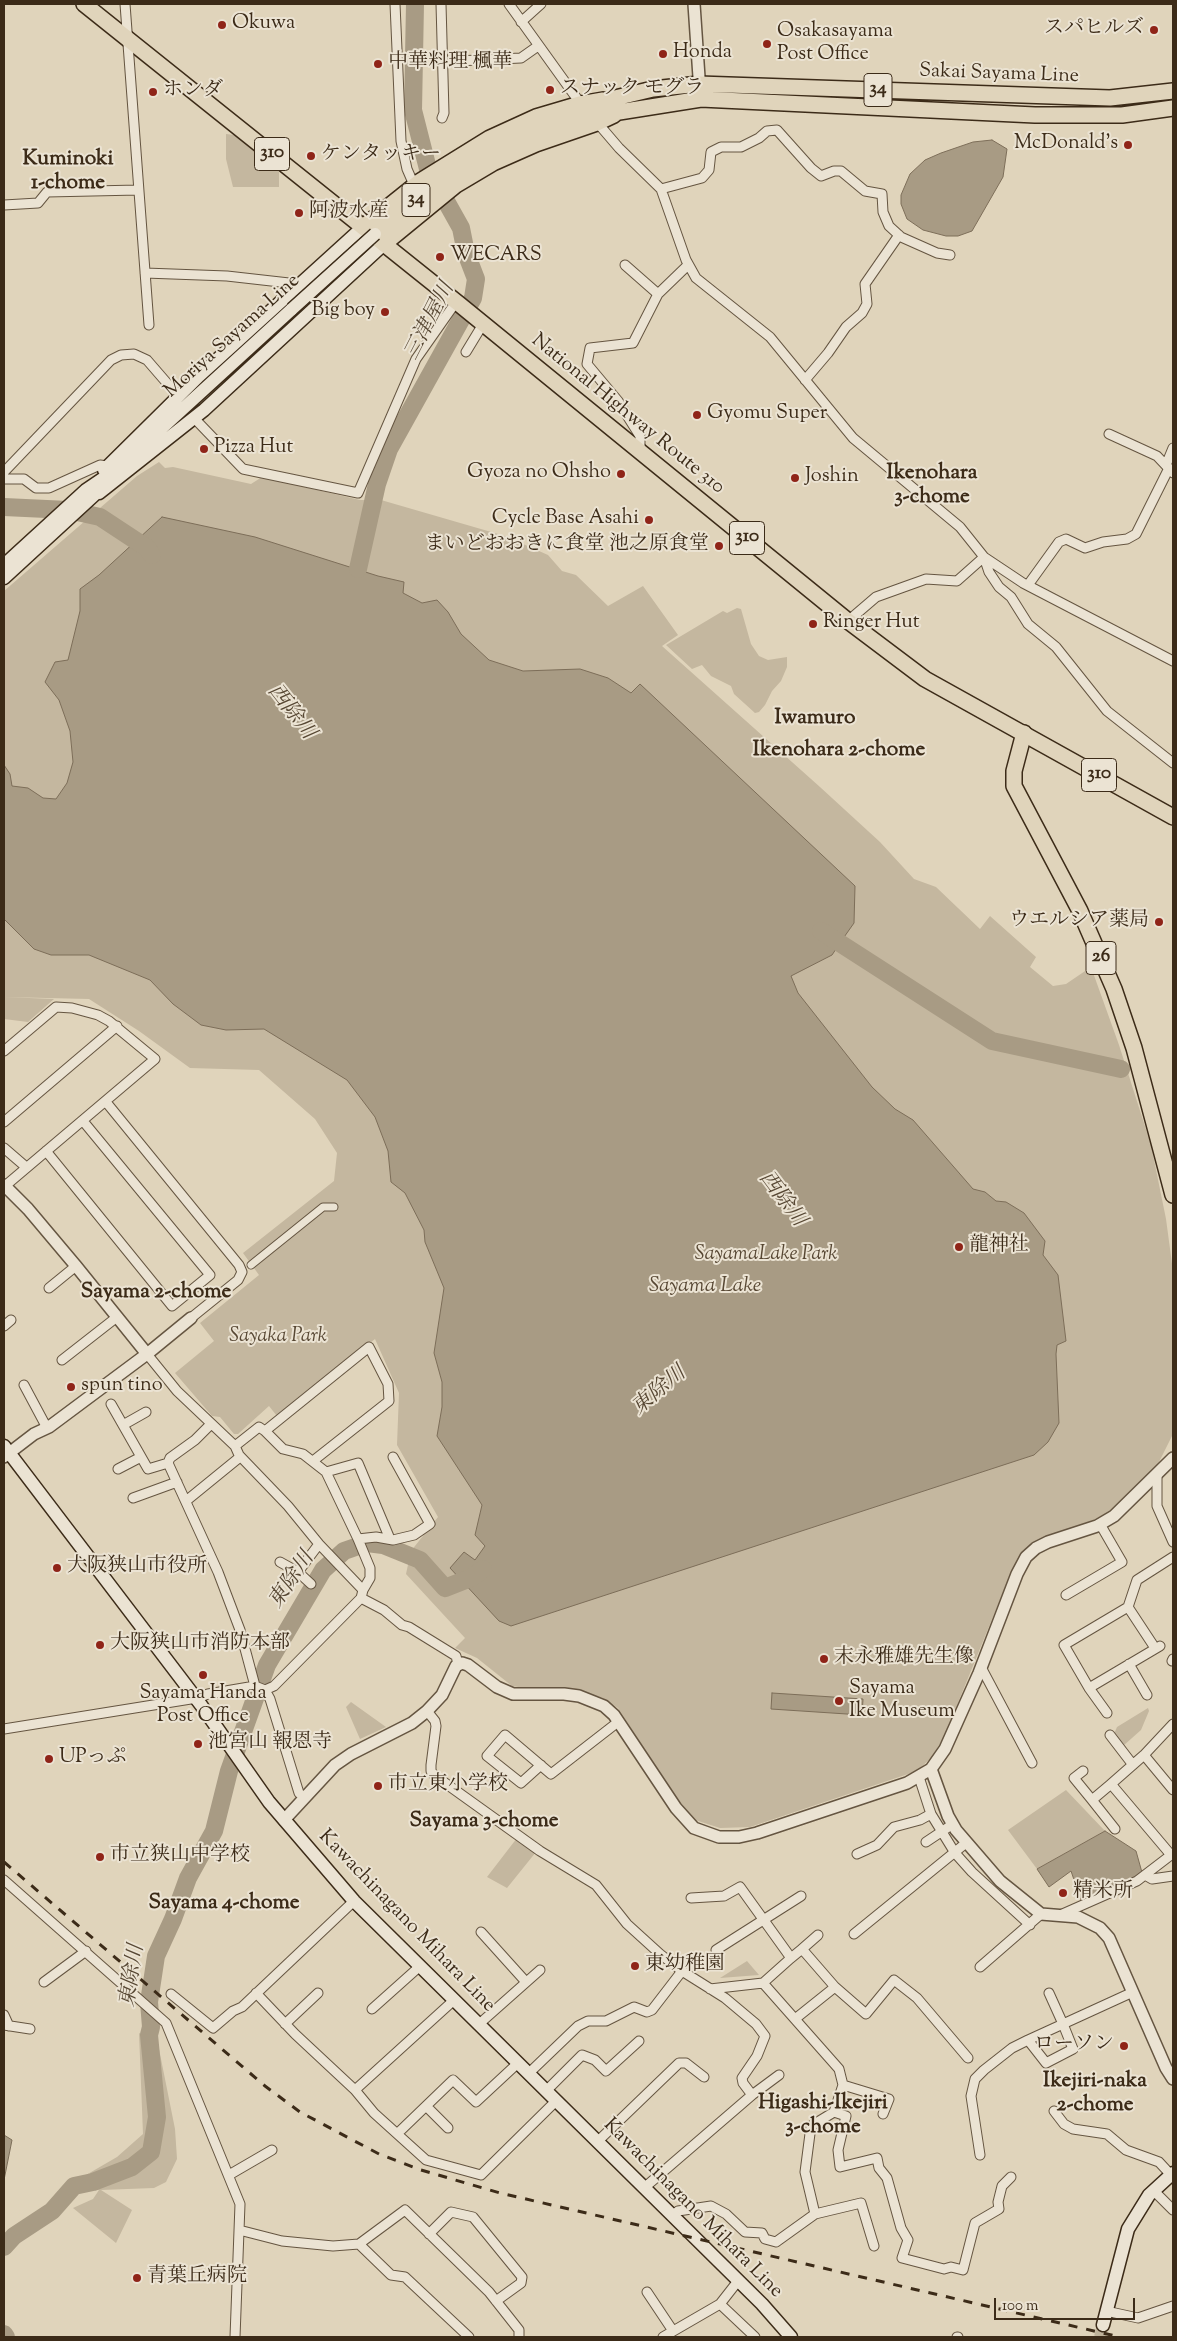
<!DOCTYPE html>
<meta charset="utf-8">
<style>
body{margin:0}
#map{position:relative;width:1177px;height:2341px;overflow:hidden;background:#e0d4bb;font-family:"Sorts Mill Goudy",serif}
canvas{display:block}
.frame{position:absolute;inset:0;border:5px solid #3c2b18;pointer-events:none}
.scale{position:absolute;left:994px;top:2298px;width:141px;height:22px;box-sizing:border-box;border:2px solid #3c2b18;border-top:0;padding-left:6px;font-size:15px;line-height:18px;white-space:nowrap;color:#3c2b18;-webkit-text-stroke:4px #ebe3d3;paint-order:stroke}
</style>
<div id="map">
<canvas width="1177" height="2341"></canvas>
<div class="frame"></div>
<div class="scale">100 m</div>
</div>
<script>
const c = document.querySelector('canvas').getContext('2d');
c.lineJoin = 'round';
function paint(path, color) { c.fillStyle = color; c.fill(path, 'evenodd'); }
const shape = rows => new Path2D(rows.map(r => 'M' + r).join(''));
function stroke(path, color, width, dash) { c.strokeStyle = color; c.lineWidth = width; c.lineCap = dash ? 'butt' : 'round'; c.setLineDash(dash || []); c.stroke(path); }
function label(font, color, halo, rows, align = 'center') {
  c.font = font + ' "Sorts Mill Goudy","Noto Serif JP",serif'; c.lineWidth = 4; c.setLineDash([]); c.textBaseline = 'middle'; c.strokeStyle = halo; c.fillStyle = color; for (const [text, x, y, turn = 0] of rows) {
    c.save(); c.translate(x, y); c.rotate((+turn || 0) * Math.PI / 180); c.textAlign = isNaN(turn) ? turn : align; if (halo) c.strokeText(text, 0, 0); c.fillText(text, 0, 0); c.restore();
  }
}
paint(shape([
 [226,134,235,135,279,172,279,187,233,187,226,159],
 [159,462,165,468,173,467,251,484,262,477,360,500,381,500,505,536,548,555,562,571,576,575,608,606,643,586,678,635,662,646,820,787,880,842,914,879,936,887,980,929,990,916,1036,957,1030,967,1053,986,1066,984,1091,967,1119,1045,1151,1145,1166,1219,1173,1271,1173,1434,1158,1464,1115,1509,1089,1522,1044,1538,1024,1550,1010,1575,944,1737,932,1757,917,1771,750,1827,720,1828,695,1820,672,1792,618,1708,603,1698,571,1688,537,1690,512,1686,477,1658,455,1648,465,1638,406,1574,411,1551,438,1517,397,1445,399,1393,375,1339,277,1416,269,1406,238,1434,234,1434,220,1417,212,1416,175,1373,214,1341,200,1323,259,1275,243,1253,334,1181,337,1153,315,1119,259,1070,190,1068,139,1031,89,999,4,997,54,999,28,1022,4,1019,4,591,137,476],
 [737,608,741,609,751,644,759,656,768,660,787,657,787,667,781,681,772,691,765,705,759,712,755,713,734,694,731,686,711,676,702,665,692,669,666,645,723,611,727,613],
 [351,1702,386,1727,360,1739,346,1707],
 [1148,1708,1149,1711,1141,1730,1123,1746,1114,1734,1117,1727],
 [1066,1790,1105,1831,1037,1869,1008,1830],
 [517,1838,536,1852,507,1888,487,1877],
 [747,1961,759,1975,720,1978],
 [139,2033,158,2044,175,2129,177,2159,166,2182,154,2188,101,2190,132,2210,116,2243,73,2208,93,2199,99,2190,87,2189,86,2175,117,2157,143,2134]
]), '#c4b79f');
const water = shape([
 [992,140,1007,149,1003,177,972,231,958,236,946,236,923,230,907,219,901,204,901,195,910,174,925,160,941,153,973,142,992,140],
 [162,517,255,537,378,576,404,582,403,593,422,603,437,600,448,612,461,634,489,660,523,671,580,669,608,678,631,693,640,684,855,886,854,923,842,940,832,955,791,976,798,993,872,1087,895,1109,913,1120,973,1189,985,1192,996,1201,1006,1202,1024,1213,1045,1241,1043,1255,1058,1275,1066,1341,1057,1345,1056,1354,1059,1423,1048,1442,1034,1455,511,1626,499,1621,450,1568,464,1552,475,1560,485,1546,475,1535,482,1505,437,1436,442,1407,442,1382,434,1353,444,1288,425,1242,424,1230,405,1193,391,1182,388,1151,375,1117,347,1080,264,1029,226,1030,201,1025,173,1004,150,980,89,955,51,955,34,949,4,919,4,765,10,774,12,786,28,788,43,798,56,799,67,783,73,762,70,731,59,700,45,682,55,662,68,660,80,611,80,589,99,575,162,517],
 [772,1693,863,1699,862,1715,771,1709,772,1693],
 [1105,1831,1136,1851,1143,1876,1083,1906,1071,1871,1049,1887,1037,1869,1105,1831],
 [4,2135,12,2140,4,2180,4,2135]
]);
paint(water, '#a89b84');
stroke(water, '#7d6e59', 1);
stroke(shape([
 [4,507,68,510,100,517,147,548,152,555],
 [358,569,377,484,389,449,473,298,476,279,466,253,461,228,428,169,413,110,415,4],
 [821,931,992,1041,1121,1069],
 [4,2247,14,2236,52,2211,74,2186,93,2182,132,2167,151,2152,157,2117,149,2035,151,2027,149,2002,156,1956,173,1919,188,1878,214,1831,229,1771,267,1665,323,1570,344,1551,367,1543,383,1545,420,1560,445,1588,473,1577,483,1569],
 [4,2334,6,2337]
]), '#a89b84', 18);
stroke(shape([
 [1100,2337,1103,2325]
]), '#bfb29a', 12, [12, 6]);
const pedestrian = shape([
 [251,1265,323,1207,334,1207]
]);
const minor = shape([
 [125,4,149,325],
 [395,4,401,141,407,169,414,185],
 [441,4,444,113,442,118],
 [509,4,583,107],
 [521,22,541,4],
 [457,61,521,58,538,46],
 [595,120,619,148,661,189,686,260,696,278,770,337,853,438,960,527,984,557,1023,583,1173,661],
 [661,189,702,178,709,170,711,152,721,147,741,147,759,138,767,131,777,130,811,168,821,176,834,171,841,171,865,191,882,194,883,212,889,226,901,237,937,253,950,255],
 [4,205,38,203,47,192,138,190],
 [625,265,658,294],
 [145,273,227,276,289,283,295,290],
 [466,352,483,324],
 [805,380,828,353,846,327,862,313,867,304,865,284,899,235],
 [194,418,243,469,358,493,416,359,456,302],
 [1109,434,1157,456,1173,473],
 [640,452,640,436,618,401,587,364,590,348,633,343,658,294,688,265],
 [1166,465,1173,448],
 [4,472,111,360,121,355,134,354,147,360,179,397],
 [4,479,24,479,36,488,49,488,100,465,108,466],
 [984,557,989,572,999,587,1011,597,1028,624,1056,647,1107,711,1173,763],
 [1028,585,1059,542,1066,539,1085,548,1103,542,1127,539,1136,534,1169,468],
 [848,621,876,597,926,579,957,581,984,557],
 [4,1051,56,1007,72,1008,98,1015,109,1021,155,1059,5,1186],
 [106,1102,239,1265,242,1272,238,1280,191,1318],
 [4,1122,117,1026],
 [4,1148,26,1167],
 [46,1151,172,1306,210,1275,83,1121],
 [49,1288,76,1266],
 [4,1326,11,1320],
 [147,1354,177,1391,235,1446,239,1455,288,1506,319,1544,363,1590,361,1598],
 [62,1360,117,1317],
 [24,1385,47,1428],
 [111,1404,148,1469,168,1463,170,1458,195,1440,211,1424],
 [123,1425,146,1412],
 [265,1431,283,1449,303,1454,326,1472,358,1539,376,1537,393,1540,414,1535,430,1524,393,1457],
 [235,1446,259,1427,265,1431,369,1347,388,1384,389,1401,313,1461],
 [168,1463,218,1572,240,1630,255,1686],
 [118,1469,141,1457],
 [326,1472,358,1463,390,1539],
 [1157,1475,1157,1506,1173,1542],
 [133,1498,177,1482],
 [186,1501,240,1457],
 [358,1539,370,1568,370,1578,363,1590],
 [280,1562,298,1572,311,1584],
 [298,1572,319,1544],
 [1066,1595,1122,1562,1100,1524],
 [361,1598,384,1610,402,1625,409,1627,456,1656,458,1664],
 [1128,1607,1155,1648],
 [1172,1661,1173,1659],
 [1129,1664,1147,1695],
 [981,1667,1032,1763],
 [1089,1688,1160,1646],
 [265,1690,274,1686,361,1598],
 [427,1711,435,1721,436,1726,431,1765,431,1771,434,1775,540,1851,596,1885,627,1924,660,1954,682,1971,725,1998,756,2024,765,2036,757,2056,742,2078,743,2083,752,2095,644,2188],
 [1107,1713,1089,1688,1064,1645,1128,1607,1137,1580,1173,1557],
 [4,1729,197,1698,208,1694,255,1686,265,1690,270,1699,299,1793,304,1797],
 [1110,1735,1133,1765],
 [1144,1755,1173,1724],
 [541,1765,521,1783,487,1756,505,1735,551,1774,618,1722],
 [919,1777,931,1814,955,1853,972,1872,1030,1925],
 [1111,1784,1144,1755,1173,1790],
 [1092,1800,1115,1829],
 [926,1842,953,1824],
 [857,1854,877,1845,894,1827,920,1820,931,1814],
 [1145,1875,1152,1879,1173,1876],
 [4,1880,166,2023,240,2204,235,2337],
 [691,1898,724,1896,740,1887,791,1958,802,1949],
 [1060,1915,1137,1881,1171,1855,1111,1784,1092,1800,1074,1778,1083,1771],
 [481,1932,526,1982],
 [854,1934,966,1843],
 [818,1935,802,1949,835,1987,866,2014,894,1980,917,1998,968,2058],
 [716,1950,801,1896],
 [980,1967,1041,1914],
 [44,1982,86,1951],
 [763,1983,839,2069,843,2085,834,2112,811,2126,805,2172,815,2214,861,2203,874,2246],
 [710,1989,763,1983,791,1958],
 [256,1993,295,2034,355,2090,374,2113,426,2160,481,2175,556,2101],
 [1049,1993,1063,2024,1073,2049,1046,2063,1028,2040,1133,1992],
 [171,1994,213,2028,233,2011,242,2007,354,1901],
 [372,2009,419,1967],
 [4,2015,9,2026],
 [795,2019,835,1987],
 [285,2024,318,1993],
 [4,2025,30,2029],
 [478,2025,540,1970],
 [528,2074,578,2026,588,2021,606,2021,634,2007,647,2012,652,2010,682,1971],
 [843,2085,889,2099,883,2114],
 [355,2090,453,2001],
 [546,2091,582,2055,595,2060,606,2071,639,2041],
 [752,2095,779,2075],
 [426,2106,448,2128],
 [1054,2111,1064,2124,1073,2129,1107,2134,1126,2150,1159,2162,1171,2175],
 [834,2112,846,2116,838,2150,840,2167,877,2158,879,2168,887,2178,901,2228,908,2240,902,2258,944,2269,951,2267,963,2270,975,2223,999,2209,998,2202,1002,2186,1011,2177],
 [398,2133,453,2080,476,2102,518,2063],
 [597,2142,679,2063,686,2063,704,2077],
 [980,2155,971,2096,975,2079,984,2070,1012,2048,1028,2040],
 [229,2175,272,2150],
 [1154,2191,1173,2210],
 [672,2216,678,2211,711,2206,726,2214,745,2232,762,2233,765,2239,776,2242,815,2214],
 [239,2230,282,2241,333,2246,359,2244,405,2210,489,2292,519,2330,519,2337],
 [429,2234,451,2212,473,2217,522,2277,521,2283,496,2301],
 [359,2244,391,2275,405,2277,469,2337],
 [647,2292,673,2331],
 [720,2304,755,2337],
 [1106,2311,1138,2318,1173,2306],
 [663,2337,720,2304,738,2281],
 [957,2337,958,2337]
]);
const tertiary = shape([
 [694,4,700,92],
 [4,1185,28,1209,76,1266,147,1354],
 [4,1457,34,1434,49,1427,147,1354,191,1318],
 [931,1769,948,1816,956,1830,1000,1881,1041,1914,1078,1917,1100,1928,1109,1938,1166,2068,1173,2079],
 [284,1820,335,1765,351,1754,412,1723,427,1711,442,1695,456,1666,462,1663,468,1665,497,1687,513,1694,564,1694,579,1696,604,1706,614,1715,676,1808,694,1828,719,1837,739,1837,757,1833,907,1783,931,1769,945,1749,979,1673,1017,1574,1026,1557,1036,1548,1048,1542,1097,1526,1114,1516,1173,1458]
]);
const secondary = shape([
 [104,470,199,376,363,227],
 [99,493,204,410,384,244],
 [4,565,86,490,117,469,292,309],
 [4,578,103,487],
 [4,1446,201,1705,269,1802,354,1901,762,2304,791,2337],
 [1103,2325,1128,2229,1149,2195,1173,2173]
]);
const primary = shape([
 [592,113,619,112,701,99,1035,115,1122,115,1173,108],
 [363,227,419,182,490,138,536,117,580,104,603,100],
 [375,234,431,188,474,159,497,147,588,113,615,98,653,89,699,84,1110,98,1173,91],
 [384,244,456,185,493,163,536,144,597,123,614,115],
 [1024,733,1014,771,1014,786,1080,911,1114,989,1134,1048,1173,1195]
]);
const trunk = shape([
 [84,4,459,304,848,621,925,679,1173,817]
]);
stroke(pedestrian, '#655541', 9);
stroke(minor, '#655541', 11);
stroke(tertiary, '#655541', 14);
stroke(secondary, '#3c2b18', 15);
stroke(primary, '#3c2b18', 18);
stroke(trunk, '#3c2b18', 18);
stroke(pedestrian, '#ebe3d3', 7);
stroke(minor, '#ebe3d3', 9);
stroke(tertiary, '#ebe3d3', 11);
stroke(secondary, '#ebe3d3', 12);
stroke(primary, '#e0d4bb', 15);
stroke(trunk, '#e0d4bb', 15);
stroke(shape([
 [4,1862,265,2086,300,2112,379,2154,421,2170,500,2193,1120,2337]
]), '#3c2b18', 3, [9, 9]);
const secondaryBridge = shape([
 [292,309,375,234]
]);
stroke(secondaryBridge, '#3c2b18', 15, []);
stroke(secondaryBridge, '#ebe3d3', 12);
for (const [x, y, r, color] of [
 [222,25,5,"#8f2418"],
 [1154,30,5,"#8f2418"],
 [767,44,5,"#8f2418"],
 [663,54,5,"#8f2418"],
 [378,64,5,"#8f2418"],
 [550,90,5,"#8f2418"],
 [153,92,5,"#8f2418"],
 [1128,145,5,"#8f2418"],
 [311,156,5,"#8f2418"],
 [299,213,5,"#8f2418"],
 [440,257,5,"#8f2418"],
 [385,312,5,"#8f2418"],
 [697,415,5,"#8f2418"],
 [204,449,5,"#8f2418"],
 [621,474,5,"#8f2418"],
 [795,478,5,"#8f2418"],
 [649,520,5,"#8f2418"],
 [719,546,5,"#8f2418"],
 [813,624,5,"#8f2418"],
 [1159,922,5,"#8f2418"],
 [959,1247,5,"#8f2418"],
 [71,1387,5,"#8f2418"],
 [57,1568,5,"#8f2418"],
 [100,1645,5,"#8f2418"],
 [824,1659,5,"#8f2418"],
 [203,1675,5,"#8f2418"],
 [839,1701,5,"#8f2418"],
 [198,1744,5,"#8f2418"],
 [49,1759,5,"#8f2418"],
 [378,1786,5,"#8f2418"],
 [100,1857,5,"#8f2418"],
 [1063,1893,5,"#8f2418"],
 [635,1966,5,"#8f2418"],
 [1124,2046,5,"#8f2418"],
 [137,2278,5,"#8f2418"]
]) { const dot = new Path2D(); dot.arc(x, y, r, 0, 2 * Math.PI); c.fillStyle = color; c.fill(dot); stroke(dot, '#ebe3d3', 2); }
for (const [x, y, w] of [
 [878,90,28],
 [272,154,35],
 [416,200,28],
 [747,538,35],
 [1099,775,35],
 [1101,958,30]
]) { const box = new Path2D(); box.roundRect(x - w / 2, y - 16.5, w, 33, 4); c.fillStyle = '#ebe3d3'; c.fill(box); stroke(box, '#3c2b18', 1); }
label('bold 19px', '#3c2b18', null, [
 ["34",878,90],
 ["310",272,154],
 ["34",416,200],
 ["310",747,538],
 ["310",1099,775],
 ["26",1101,958]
]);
label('20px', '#3c2b18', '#ebe3d3', [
 ["Okuwa",232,25],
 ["スパヒルズ",1144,30,"right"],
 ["Osakasayama",777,33],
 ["Post Office",777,56],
 ["Honda",673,54],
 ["中華料理 楓華",388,64],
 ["スナック モグラ",560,90],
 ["ホンダ",163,92],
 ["McDonald's",1118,145,"right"],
 ["ケンタッキー",321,156],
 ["阿波水産",309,213],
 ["WECARS",450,257],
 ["Big boy",375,312,"right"],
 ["Gyomu Super",707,415],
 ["Pizza Hut",214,449],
 ["Gyoza no Ohsho",611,474,"right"],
 ["Joshin",805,478],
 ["Cycle Base Asahi",639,520,"right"],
 ["まいどおおきに食堂 池之原食堂",709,546,"right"],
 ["Ringer Hut",823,624],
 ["ウエルシア薬局",1149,922,"right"],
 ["龍神社",969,1247],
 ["spun tino",81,1387],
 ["大阪狭山市役所",67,1568],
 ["大阪狭山市消防本部",110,1645],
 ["末永雅雄先生像",834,1659],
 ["Sayama",849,1690],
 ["Ike Museum",849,1713],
 ["Sayama Handa",203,1695,"center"],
 ["Post Office",203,1718,"center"],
 ["池宮山 報恩寺",208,1744],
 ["UPっぷ",59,1759],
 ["市立東小学校",388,1786],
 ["市立狭山中学校",110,1857],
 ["精米所",1073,1893],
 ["東幼稚園",645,1966],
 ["ローソン",1114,2046,"right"],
 ["青葉丘病院",147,2278]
], 'left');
label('20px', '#3c2b18', '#ebe3d3', [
 ["Sakai Sayama Line",999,75,2],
 ["Moriya Sayama Line",233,337,-42],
 ["National Highway Route 310",627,415,39],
 ["Kawachinagano Mihara Line",406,1922,46],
 ["Kawachinagano Mihara Line",692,2209,45]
]);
label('italic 20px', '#574733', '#ebe3d3', [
 ["SayamaLake Park",766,1256],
 ["Sayaka Park",278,1338]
]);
label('bold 21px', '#3c2b18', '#ebe3d3', [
 ["Kuminoki",68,160],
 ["1-chome",68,184],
 ["Ikenohara",932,474],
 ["3-chome",932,498],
 ["Iwamuro",815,719],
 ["Ikenohara 2-chome",839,751],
 ["Sayama 2-chome",156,1293],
 ["Sayama 3-chome",484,1822],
 ["Sayama 4-chome",224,1904],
 ["Ikejiri-naka",1095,2082],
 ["2-chome",1095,2106],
 ["Higashi-Ikejiri",823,2104],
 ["3-chome",823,2128]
]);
label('italic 21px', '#574733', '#ebe3d3', [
 ["三津屋川",431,322,-63],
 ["西除川",290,713,52],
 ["西除川",781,1200,53],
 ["Sayama Lake",705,1287],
 ["東除川",660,1392,-40],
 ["東除川",293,1581,-56],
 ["東除川",134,1976,-81]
]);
</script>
